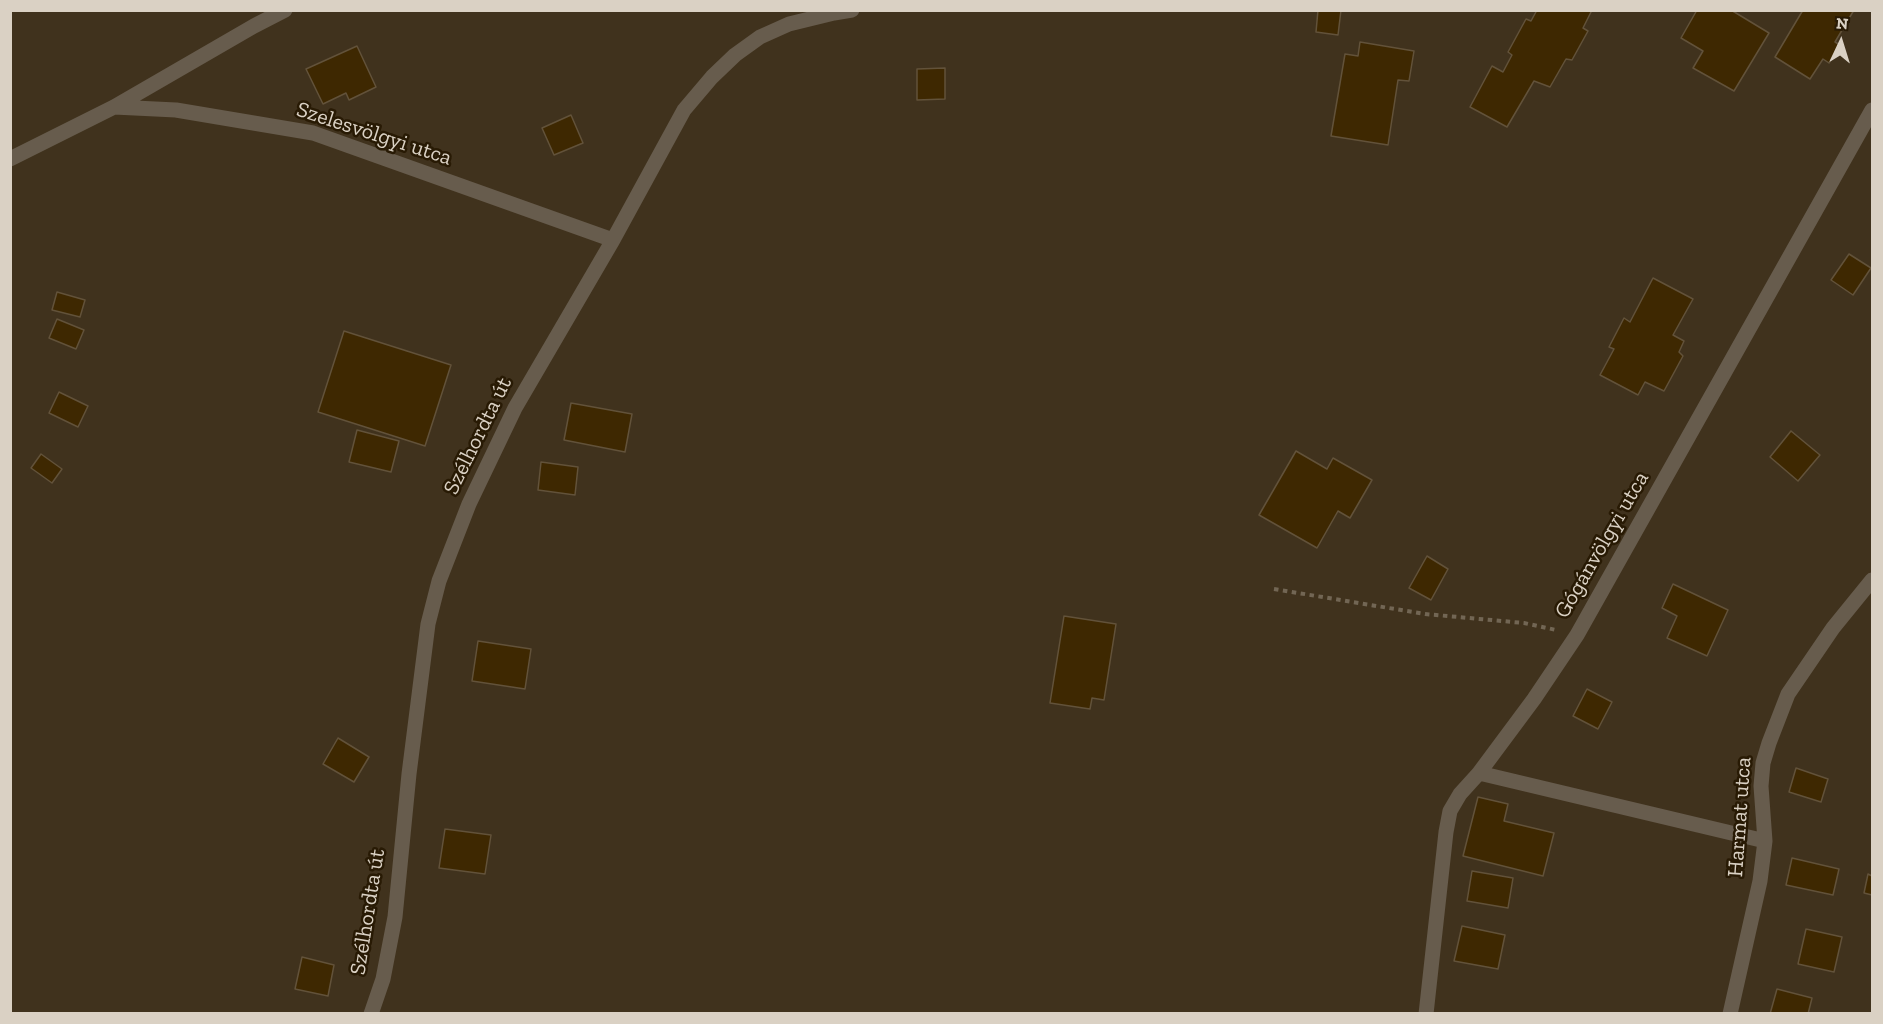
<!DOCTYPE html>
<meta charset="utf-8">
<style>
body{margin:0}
#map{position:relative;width:1883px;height:1024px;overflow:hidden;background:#281a04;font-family:"Zilla Slab",serif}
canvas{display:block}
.frame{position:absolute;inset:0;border:12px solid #dad1c4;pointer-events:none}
.north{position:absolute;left:1811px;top:12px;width:60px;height:60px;-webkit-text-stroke:4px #281a04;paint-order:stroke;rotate:4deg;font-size:16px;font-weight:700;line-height:24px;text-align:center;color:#dad1c4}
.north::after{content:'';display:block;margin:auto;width:21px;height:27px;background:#dad1c4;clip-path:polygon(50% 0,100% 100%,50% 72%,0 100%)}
</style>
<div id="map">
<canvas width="1883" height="1024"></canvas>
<div class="frame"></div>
<div class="north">N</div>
</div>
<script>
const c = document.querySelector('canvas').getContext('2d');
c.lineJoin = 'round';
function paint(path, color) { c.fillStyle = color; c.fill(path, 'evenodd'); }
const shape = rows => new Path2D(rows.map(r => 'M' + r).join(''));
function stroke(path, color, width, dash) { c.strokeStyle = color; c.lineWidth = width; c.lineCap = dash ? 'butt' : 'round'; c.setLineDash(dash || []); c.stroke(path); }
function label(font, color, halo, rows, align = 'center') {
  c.font = font + ' "Zilla Slab",serif'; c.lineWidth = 5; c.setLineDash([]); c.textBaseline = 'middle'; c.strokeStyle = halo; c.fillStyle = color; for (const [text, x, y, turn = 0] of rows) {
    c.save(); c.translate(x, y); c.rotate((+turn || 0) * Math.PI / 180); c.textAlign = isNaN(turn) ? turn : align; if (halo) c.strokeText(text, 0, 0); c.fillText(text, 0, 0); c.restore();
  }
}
paint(shape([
 [11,11,1872,11,1872,1013,11,1013]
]), '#40321d');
const building = shape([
 [1318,10,1341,10,1338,35,1316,32,1318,10],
 [1537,10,1592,10,1583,28,1588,31,1572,60,1566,59,1550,87,1534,81,1507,127,1470,107,1492,66,1503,72,1512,55,1508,52,1526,19,1531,21,1537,10],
 [1697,10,1731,10,1769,33,1734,91,1693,68,1703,51,1681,38,1697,10],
 [1803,10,1854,10,1835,42,1840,45,1829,63,1823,59,1810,79,1775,57,1803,10],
 [1360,42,1414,51,1409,81,1398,80,1388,145,1331,136,1345,54,1358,56,1360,42],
 [357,46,376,87,349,100,346,93,323,104,306,69,357,46],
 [945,68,945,99,917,100,917,69,945,68],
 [571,115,583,143,554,155,542,128,571,115],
 [1849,254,1871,268,1853,295,1831,280,1849,254],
 [1653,278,1693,299,1673,335,1684,341,1679,352,1683,356,1664,391,1645,382,1638,395,1600,375,1614,349,1609,347,1624,318,1630,322,1653,278],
 [57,292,85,300,80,317,52,310,57,292],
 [57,319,84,330,76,349,49,338,57,319],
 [344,331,451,365,425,446,318,412,344,331],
 [59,392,88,406,78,427,49,413,59,392],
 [571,403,632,414,625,452,564,440,571,403],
 [357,430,399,441,391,472,349,462,357,430],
 [1791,431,1820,455,1798,481,1770,457,1791,431],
 [1296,451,1327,469,1333,458,1372,480,1350,518,1338,511,1317,548,1259,515,1296,451],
 [41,454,62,469,52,483,31,468,41,454],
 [541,462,578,467,575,495,538,490,541,462],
 [1427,556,1448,569,1431,600,1409,588,1427,556],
 [1673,584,1728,610,1707,656,1667,638,1677,616,1662,608,1673,584],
 [1064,616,1116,624,1104,700,1092,698,1090,709,1050,703,1064,616],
 [478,641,531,649,525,689,472,681,478,641],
 [1587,689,1612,702,1598,729,1573,716,1587,689],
 [338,738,369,757,354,782,323,764,338,738],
 [1796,768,1828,779,1821,802,1789,792,1796,768],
 [1478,797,1508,804,1504,821,1554,833,1543,876,1463,856,1478,797],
 [445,829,491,835,485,874,439,868,445,829],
 [1792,858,1839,869,1833,895,1786,885,1792,858],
 [1472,871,1513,878,1508,908,1467,901,1472,871],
 [1868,874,1872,876,1872,895,1864,893,1868,874],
 [1462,926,1505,935,1498,969,1454,961,1462,926],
 [1806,929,1842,937,1834,972,1798,964,1806,929],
 [302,957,334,965,328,996,295,989,302,957],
 [1777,989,1812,998,1808,1014,1770,1014,1777,989]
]);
paint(building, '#3e2801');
stroke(building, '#62523a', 1.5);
stroke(shape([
 [1274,589,1425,614,1524,623,1556,630]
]), '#726654', 4, [4.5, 4.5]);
stroke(shape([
 [114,107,176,110,313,133,613,240],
 [10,159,114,107,254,26,285,10],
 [1479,773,1765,841],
 [371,1014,383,979,395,917,409,774,428,624,439,581,469,504,515,408,613,240,684,110,712,77,735,55,760,37,789,24,834,13,852,10],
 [1426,1014,1446,832,1450,811,1460,794,1479,773,1534,699,1577,635,1872,110],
 [1730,1014,1760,881,1765,841,1761,786,1763,763,1769,743,1788,694,1833,628,1872,580]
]), '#675c4d', 15);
label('22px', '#dad1c4', '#281a04', [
 ["Szelesvölgyi utca",374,134,18],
 ["Szélhordta út",478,436,-64],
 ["Gógánvölgyi utca",1602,545,-60],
 ["Harmat utca",1740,817,-86],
 ["Szélhordta út",368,912,-81]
]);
</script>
